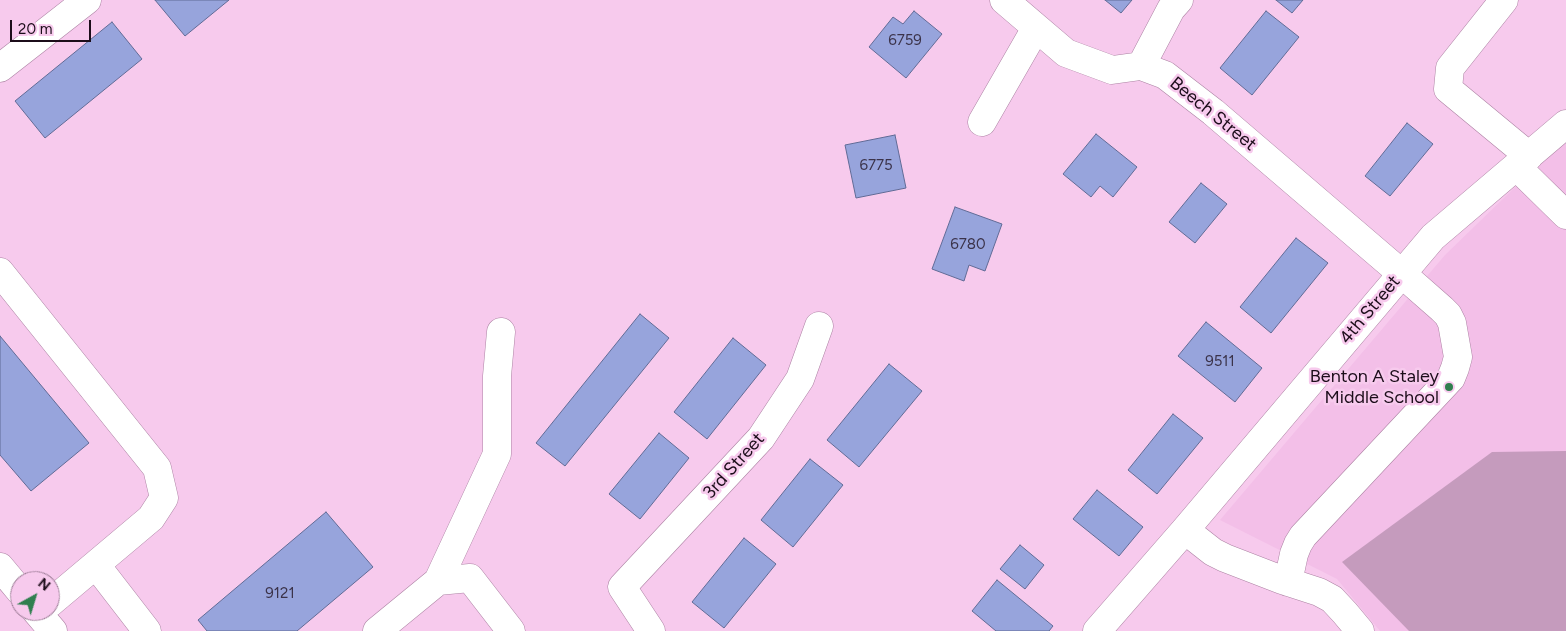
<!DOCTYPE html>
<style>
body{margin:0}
#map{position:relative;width:1566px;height:631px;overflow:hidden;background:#f7caed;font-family:Figtree,sans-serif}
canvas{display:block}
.north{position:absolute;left:10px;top:571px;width:50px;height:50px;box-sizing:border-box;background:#f7caed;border:1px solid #9f7e99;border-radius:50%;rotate:39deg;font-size:14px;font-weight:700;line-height:20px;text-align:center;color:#1c0d1a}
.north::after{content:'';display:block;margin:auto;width:18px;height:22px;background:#307f4f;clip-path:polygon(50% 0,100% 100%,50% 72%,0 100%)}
.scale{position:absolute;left:10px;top:20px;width:81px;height:22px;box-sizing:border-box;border:2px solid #1c0d1a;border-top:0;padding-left:6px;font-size:15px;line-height:18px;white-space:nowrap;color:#1c0d1a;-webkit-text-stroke:4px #f7caed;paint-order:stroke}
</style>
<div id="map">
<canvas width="1566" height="631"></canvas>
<div class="north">N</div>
<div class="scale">20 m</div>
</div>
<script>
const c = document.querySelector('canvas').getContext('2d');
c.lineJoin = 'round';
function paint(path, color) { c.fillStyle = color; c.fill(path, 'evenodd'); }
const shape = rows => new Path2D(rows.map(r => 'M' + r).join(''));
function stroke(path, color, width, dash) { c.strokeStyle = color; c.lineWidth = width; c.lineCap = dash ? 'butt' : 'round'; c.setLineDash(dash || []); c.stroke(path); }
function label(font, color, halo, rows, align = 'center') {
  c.font = font + ' Figtree,sans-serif'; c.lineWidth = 5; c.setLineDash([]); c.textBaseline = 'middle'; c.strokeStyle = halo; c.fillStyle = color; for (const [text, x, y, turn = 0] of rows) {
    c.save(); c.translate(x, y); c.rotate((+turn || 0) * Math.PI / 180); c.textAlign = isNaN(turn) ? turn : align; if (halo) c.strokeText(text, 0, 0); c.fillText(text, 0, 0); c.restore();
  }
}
paint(shape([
 [1566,141,1566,631,1380,631,1337,579,1220,520,1445,255,1542,161]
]), '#f3bfe8');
paint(shape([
 [1566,451,1566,631,1409,631,1342,562,1492,452]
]), '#c59bbd');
const building = shape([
 [155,0,229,0,185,36,155,0],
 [1105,0,1132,0,1121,13,1105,0],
 [1276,0,1303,0,1292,13,1276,0],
 [914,11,942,34,906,78,869,47,893,17,903,24,914,11],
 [1266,11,1299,37,1252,95,1220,68,1266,11],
 [112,22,142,59,45,138,15,101,112,22],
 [1407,123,1433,144,1390,196,1365,176,1407,123],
 [1096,134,1137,167,1113,197,1100,186,1091,197,1063,174,1096,134],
 [895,135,906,188,856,198,845,145,895,135],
 [1201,183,1227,204,1195,243,1169,222,1201,183],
 [955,207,1002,224,985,271,969,265,964,281,932,269,955,207],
 [1296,238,1328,263,1271,333,1240,307,1296,238],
 [640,314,669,338,565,466,536,443,640,314],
 [1206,322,1262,368,1235,402,1178,356,1206,322],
 [0,336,89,443,31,491,0,455,0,336],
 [733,338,766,365,707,439,674,412,733,338],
 [889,364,922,391,859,467,827,440,889,364],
 [1173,414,1203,438,1157,494,1128,470,1173,414],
 [659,433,689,458,640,519,609,494,659,433],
 [810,459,843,485,793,547,761,520,810,459],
 [1097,490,1143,527,1119,556,1073,519,1097,490],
 [326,512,373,567,297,631,207,631,198,620,326,512],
 [744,538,776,564,724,628,692,602,744,538],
 [1020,545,1044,565,1025,589,1000,569,1020,545],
 [997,580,1053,626,1049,631,996,631,972,611,997,580]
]);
paint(building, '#97a4dc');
stroke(building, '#616b96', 1);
const minor = shape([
 [1004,0,1066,53,1112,70,1141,66,1165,75,1213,112,1401,273,1442,309,1448,315,1452,323,1458,357,1455,368,1451,378,1303,536,1298,544,1294,554,1288,582],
 [1504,0,1450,68,1448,89,1529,156],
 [1141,66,1171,9,1179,0],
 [0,68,87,0],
 [982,122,1036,28],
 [1517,167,1566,215],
 [0,272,157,468,164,498,151,518,50,603],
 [1185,530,1213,552,1225,558,1282,580,1319,592,1332,599,1345,613,1360,631],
 [96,565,147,631],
 [0,567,20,591],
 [438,581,497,454,497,376,501,332],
 [36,611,53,631],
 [377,631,438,581,470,578,511,631],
 [651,631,622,587,761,438,800,379,819,326],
 [1097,631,1185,530,1433,237,1566,124]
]);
stroke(minor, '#ac82a3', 29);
stroke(minor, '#fff', 28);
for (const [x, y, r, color] of [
 [1449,387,5,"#307f4f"]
]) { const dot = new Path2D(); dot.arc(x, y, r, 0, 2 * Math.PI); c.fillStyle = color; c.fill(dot); stroke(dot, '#f7caed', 2); }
label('15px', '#3b334a', null, [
 ["6759",905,41],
 ["6775",876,166],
 ["6780",968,245],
 ["9511",1220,362],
 ["9121",280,594]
]);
label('18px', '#1c0d1a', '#f7caed', [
 ["Beech Street",1213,114,39],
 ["4th Street",1370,310,-50],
 ["3rd Street",734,466,-48]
]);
label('18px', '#1c0d1a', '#f7caed', [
 ["Benton A Staley",1439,377],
 ["Middle School",1439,398]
], 'right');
</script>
